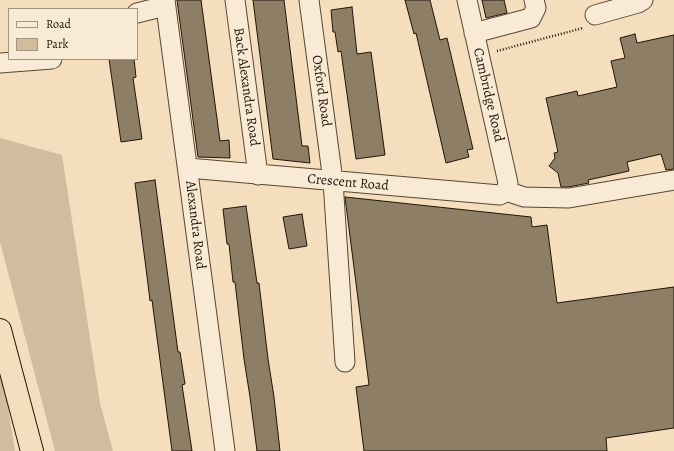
<!DOCTYPE html>
<style>
body{margin:0}
#map{position:relative;width:674px;height:451px;overflow:hidden;background:#f5debd;font-family:Alegreya,serif}
canvas{display:block}
.legend{position:absolute;left:8px;top:8px;width:130px;height:52px;box-sizing:border-box;background:#f8ead4;border:1px solid #a29582;margin:0;padding:5px 7px;list-style:none;font-size:12px;color:#211508}
.legend li{display:flex;align-items:center;gap:8px;height:20px}
.legend b{width:20px;border:1px solid #a29582}
</style>
<div id="map">
<canvas width="674" height="451"></canvas>
<ul class="legend">
<li><b style="height:5px;background:#f8ead4"></b>Road</li>
<li><b style="height:11px;background:#d1bc9e"></b>Park</li>
</ul>
</div>
<script>
const c = document.querySelector('canvas').getContext('2d');
c.lineJoin = 'round';
function paint(path, color) { c.fillStyle = color; c.fill(path, 'evenodd'); }
const shape = rows => new Path2D(rows.map(r => 'M' + r).join(''));
function stroke(path, color, width, dash) { c.strokeStyle = color; c.lineWidth = width; c.lineCap = dash ? 'butt' : 'round'; c.setLineDash(dash || []); c.stroke(path); }
function label(font, color, halo, rows, align = 'center') {
  c.font = font + ' Alegreya,serif'; c.lineWidth = 3.5; c.setLineDash([]); c.textBaseline = 'middle'; c.strokeStyle = halo; c.fillStyle = color; for (const [text, x, y, turn = 0] of rows) {
    c.save(); c.translate(x, y); c.rotate((+turn || 0) * Math.PI / 180); c.textAlign = isNaN(turn) ? turn : align; if (halo) c.strokeText(text, 0, 0); c.fillText(text, 0, 0); c.restore();
  }
}
paint(shape([
 [0,138,62,155,100,403,113,451,55,451,0,242],
 [0,370,5,389,15,451,0,451]
]), '#d1bc9e');
const building = shape([
 [177,0,201,0,220,141,229,140,230,158,198,157,177,0],
 [253,0,284,0,302,146,308,146,310,163,273,159,253,0],
 [405,0,430,0,440,40,447,38,473,149,467,150,469,157,446,163,416,33,414,34,405,0],
 [482,0,504,0,507,13,486,18,482,0],
 [352,7,357,54,371,52,385,155,356,159,341,51,338,52,335,32,333,32,331,10,352,7],
 [635,34,637,43,674,35,674,169,666,170,661,154,627,162,629,171,588,180,589,183,568,187,561,187,558,173,549,166,555,158,554,153,558,152,546,98,577,91,578,96,617,87,611,61,625,58,620,38,635,34],
 [109,59,134,59,136,77,133,78,142,139,121,142,109,59],
 [155,180,178,352,180,352,185,384,182,385,192,451,172,451,152,300,150,301,148,284,135,183,155,180],
 [345,197,531,217,532,227,547,225,557,303,674,287,674,428,606,438,607,451,364,451,356,387,369,385,345,197],
 [246,206,257,283,259,283,268,359,274,397,280,451,257,451,250,397,244,359,235,282,233,282,229,244,227,244,223,209,246,206],
 [302,214,307,246,289,249,283,217,302,214]
]);
paint(building, '#8f7e66');
stroke(building, '#211508', 1);
const minor = shape([
 [165,0,225,451],
 [235,0,258,175],
 [309,0,333,181,345,362],
 [467,0,508,183,506,191],
 [137,13,165,6],
 [595,15,638,3,643,0],
 [474,33,531,18,536,8,534,0],
 [0,63,52,59],
 [188,168,500,195,506,191],
 [506,191,524,197,569,198,674,180]
]);
const highway = shape([
 [0,330,32,451]
]);
stroke(minor, '#564735', 21);
stroke(highway, '#211508', 24);
stroke(shape([
 [497,51,583,28]
]), '#211508', 2.5, [1, 2]);
stroke(minor, '#f8ead4', 19);
stroke(highway, '#f5debd', 22);
label('14px', '#211508', '#f8ead4', [
 ["Back Alexandra Road",246,87,82],
 ["Oxford Road",321,91,82],
 ["Cambridge Road",488,95,77],
 ["Crescent Road",348,183,5],
 ["Alexandra Road",195,225,83]
]);
</script>
